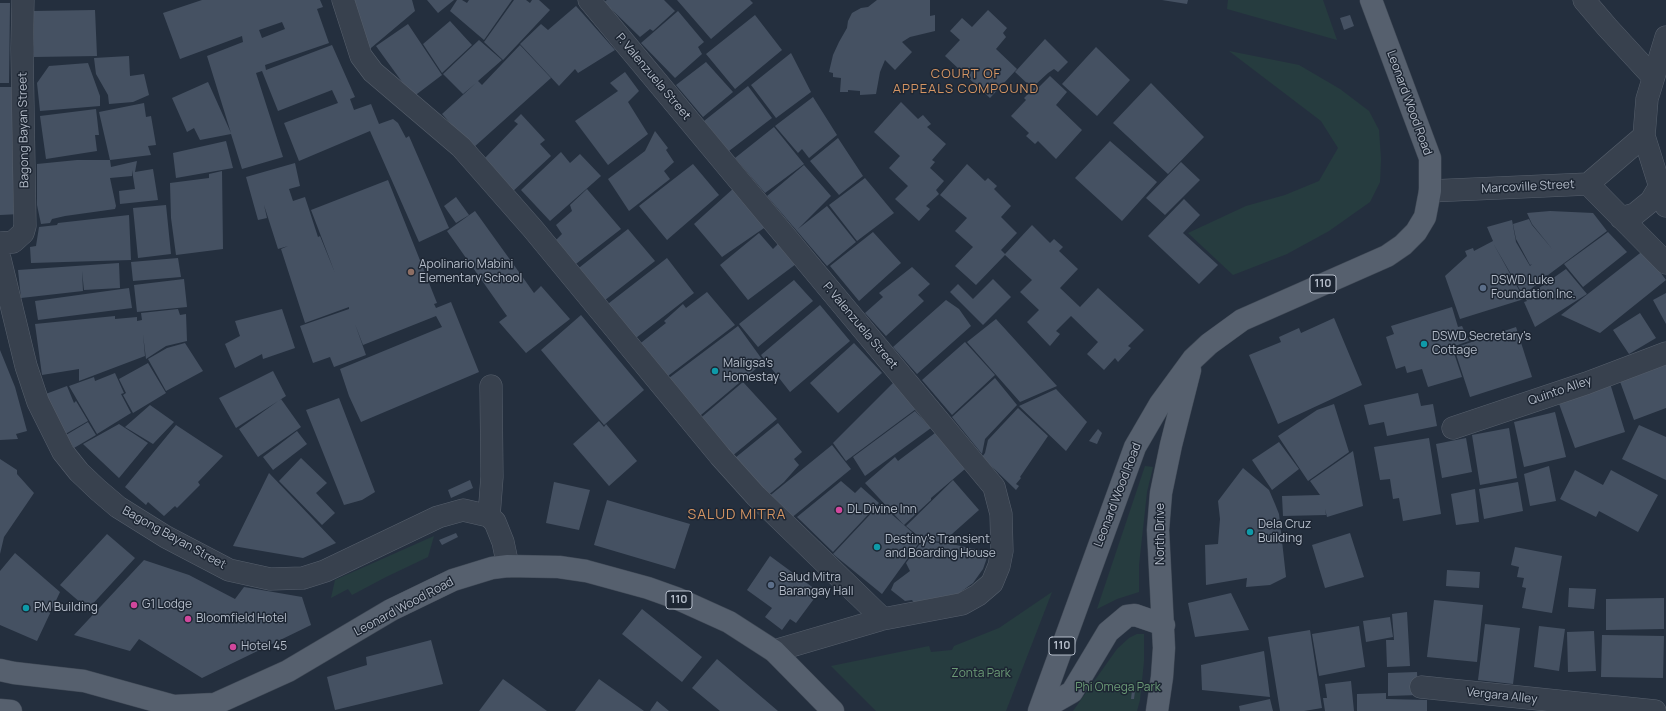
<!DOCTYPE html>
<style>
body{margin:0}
canvas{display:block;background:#242f3e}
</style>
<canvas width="1666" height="711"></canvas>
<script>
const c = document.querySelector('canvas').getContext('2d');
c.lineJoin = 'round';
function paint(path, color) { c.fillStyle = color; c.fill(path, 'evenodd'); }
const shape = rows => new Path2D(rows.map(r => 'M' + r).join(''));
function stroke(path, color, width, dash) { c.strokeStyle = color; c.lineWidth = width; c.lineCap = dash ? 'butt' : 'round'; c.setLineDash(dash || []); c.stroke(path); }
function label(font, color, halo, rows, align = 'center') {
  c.font = font + ' Manrope,sans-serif'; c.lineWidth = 3; c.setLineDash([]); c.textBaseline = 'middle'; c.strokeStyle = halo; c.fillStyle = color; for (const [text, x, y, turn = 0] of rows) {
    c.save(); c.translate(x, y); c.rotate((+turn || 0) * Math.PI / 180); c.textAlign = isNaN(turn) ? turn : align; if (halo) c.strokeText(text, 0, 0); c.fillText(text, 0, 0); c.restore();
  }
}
paint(shape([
 [1228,0,1323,0,1337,40,1227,9],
 [1229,51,1299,65,1340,89,1369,111,1379,130,1381,159,1380,182,1370,202,1329,231,1287,254,1233,275,1188,233,1246,206,1285,195,1319,181,1338,148,1321,121],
 [1145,466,1153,467,1147,492,1139,565,1139,592,1117,599,1097,609],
 [434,536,428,557,386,577,352,595,348,589,331,598,335,580],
 [1052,592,1006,711,876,711,831,666,929,646,931,652,952,650,954,646,999,628],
 [1137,634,1144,634,1144,661,1140,700,1137,711,1073,711,1117,649,1129,638]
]), '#263c3f');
paint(shape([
 [202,0,320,0,323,7,317,9,329,43,265,65,266,70,332,45,355,97,350,99,354,110,371,104,379,124,393,119,398,123,406,138,409,136,449,228,419,242,370,131,299,161,284,123,338,103,332,90,278,111,262,71,256,73,283,157,242,169,231,134,200,140,194,128,187,132,172,98,208,82,231,133,207,56,243,42,242,36,180,59,163,13],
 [282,22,285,29,262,38,259,30],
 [350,0,412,0,415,11,365,53],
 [427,0,454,0,438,13],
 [457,0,462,0,467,3,469,0,512,0,484,40,450,11],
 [514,0,526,0,530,3,532,0,539,0,550,10,503,60,484,42],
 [607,0,664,0,675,11,653,31,650,29,640,37,604,2],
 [677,0,750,0,753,3,711,39],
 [877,0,930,0,930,16,935,15,935,31,910,37,902,42,912,52,895,70,885,60,880,72,876,94,860,95,860,91,848,90,848,92,840,92,841,78,833,77,833,73,829,72,833,55,839,42,847,28,848,21,852,13,861,8,868,7],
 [1162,0,1188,0,1187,4],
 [0,3,10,3,9,83,0,83],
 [576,6,615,50,578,73,575,69,559,86,520,44,541,24,548,30],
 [95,10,97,56,34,57,33,11],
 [988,10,1007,28,1003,33,1006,37,996,49,1017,69,990,98,945,56,960,40,950,31,962,18,972,27],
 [678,11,704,42,698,47,702,54,675,78,641,43],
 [755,15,782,50,735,89,706,54],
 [1350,15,1354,26,1344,30,1340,18],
 [450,21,472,45,442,73,423,44],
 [408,24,442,75,413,97,376,46],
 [1045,39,1068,62,1058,72,1054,69,1048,73,1035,85,1033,83,1030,86,1015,72],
 [479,40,502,60,478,81,482,85,520,45,551,78,473,148,442,114,476,83,463,94,443,74],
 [1096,47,1130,80,1097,116,1062,84],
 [791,53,811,92,776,118,751,85],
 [129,56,130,76,144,74,149,95,133,102,109,104,108,95,96,74,94,58],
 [706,62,733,92,703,117,676,85],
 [88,63,100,96,100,106,40,111,37,83,49,66],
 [625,72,639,91,628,102,648,134,608,165,575,121,618,91,610,83],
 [1050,76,1067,92,1056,105,1082,130,1056,159,1038,141,1035,144,1026,136,1029,133,1011,116,1026,100,1024,98,1036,86,1038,88],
 [1151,83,1204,137,1168,174,1113,123],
 [748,86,772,118,729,151,704,121],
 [0,87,12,87,20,214,0,215],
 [813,97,837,135,809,158,802,149,798,153,775,126],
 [901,102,918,119,923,115,931,124,927,127,946,144,932,160,935,162,930,168,944,181,936,190,939,194,926,206,930,209,919,221,895,199,908,186,889,168,900,156,874,132],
 [144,103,146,117,151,116,156,145,148,146,151,155,110,160,111,167,137,161,135,172,153,169,158,200,120,204,119,191,135,189,132,170,132,176,110,178,116,206,115,209,65,216,52,219,50,223,41,224,37,205,37,164,77,160,110,160,99,112],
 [96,109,99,135,95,135,97,151,46,159,40,116],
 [521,114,545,140,540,144,551,156,511,193,483,160,518,124,514,121],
 [774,127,804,164,765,193,735,158],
 [655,131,668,148,666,150,674,162,664,171,670,179,629,211,608,179,645,151],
 [838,138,863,176,839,195,810,161],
 [226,141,233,168,176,178,173,153],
 [1110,141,1157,182,1122,221,1075,178],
 [561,152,570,163,580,154,601,176,550,221,521,190],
 [1181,162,1200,180,1165,215,1146,198],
 [295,163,300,186,289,189,293,201,305,197,318,237,320,236,335,273,311,210,388,180,437,303,434,304,436,308,451,302,479,372,361,422,349,396,340,369,442,327,436,316,363,345,355,324,366,355,334,367,330,357,313,363,300,326,349,309,349,307,305,323,281,249,288,246,278,249,264,205,267,218,258,220,246,177],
 [693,164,719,195,667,240,639,206],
 [967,164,985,181,988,178,997,186,994,189,1011,206,1001,217,1017,233,1001,250,1005,254,1032,225,1050,243,1054,239,1063,247,1059,251,1078,269,1060,288,1080,307,1098,288,1144,330,1128,346,1131,348,1118,362,1115,358,1104,370,1087,354,1098,342,1071,316,1056,331,1060,334,1050,346,1027,322,1039,310,1020,292,1032,280,1005,255,976,285,955,266,973,247,955,231,967,218,940,195],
 [804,165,831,196,798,229,827,206,856,242,827,266,767,196],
 [222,171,223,249,176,255,171,218,170,183,209,178,209,174],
 [865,178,894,213,857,241,829,205],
 [735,187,767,226,722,257,694,224],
 [587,189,621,229,572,267,553,243,562,234,556,225,572,211,570,205],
 [456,197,469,215,456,223,444,206],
 [1184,199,1200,215,1183,233,1218,265,1199,284,1148,236],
 [166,205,171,254,138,258,133,208],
 [475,211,534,293,541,286,570,319,526,353,499,322,507,316,447,231],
 [1550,211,1593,213,1607,231,1540,281,1538,276,1540,282,1523,295,1493,243,1524,299,1460,319,1445,276,1467,256,1465,251,1473,248,1474,251,1493,241,1487,227,1512,220,1516,242,1530,266,1532,264,1530,265,1516,239,1513,224,1529,219,1532,225,1553,250,1532,224,1527,213],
 [129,215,131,260,31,263,30,247,36,246,39,227,57,225,58,223],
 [628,229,655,261,600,304,575,271],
 [873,232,901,263,859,301,830,266],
 [1608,232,1627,252,1583,287,1564,264],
 [759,233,773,249,781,241,796,264,748,300,720,265],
 [1644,250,1666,280,1600,333,1561,315],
 [178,258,181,277,133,281,131,262],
 [667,258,694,293,632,341,604,307],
 [119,263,120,288,84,290,82,271,83,291,21,298,18,270],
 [912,267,930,284,918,295,924,301,886,336,865,313,883,297,879,293],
 [1566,269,1587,294,1535,327,1524,302,1527,301,1525,298],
 [184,279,187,307,137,312,134,285],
 [993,279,1011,297,983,325,950,292,958,284,973,299],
 [794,280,813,301,758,347,739,324],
 [129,288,132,308,38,320,35,301],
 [707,292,735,325,664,379,637,346,666,323,664,321,683,304,686,308],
 [1666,293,1666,324,1653,300],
 [946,300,959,309,971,326,917,374,893,347],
 [820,305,850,341,790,392,761,355],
 [1452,307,1458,327,1462,326,1469,341,1452,347,1462,377,1428,387,1422,369,1407,373,1405,366,1396,369,1386,337,1394,334,1391,326],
 [178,309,180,315,186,314,187,341,166,346,146,359,143,334,145,356,79,381,79,369,42,375,35,324,115,316,115,319,137,317,137,321,142,320,141,313],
 [282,309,295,348,263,359,262,354,235,368,225,344,240,336,235,321],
 [1640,313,1656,338,1629,354,1613,330],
 [581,315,644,390,604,425,541,350],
 [1334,318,1362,385,1278,424,1249,355,1281,342,1279,337,1299,328,1301,333],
 [996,319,1057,386,1020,402,967,342],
 [738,326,764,362,695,420,665,381],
 [1516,327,1532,377,1470,397,1454,348],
 [965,342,995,375,952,415,922,380],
 [185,343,203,371,166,391,148,359,167,348],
 [854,343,882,373,838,413,810,383],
 [0,350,15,387,27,431,16,434,18,439,0,440],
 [1666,357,1666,408,1634,420,1618,376],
 [148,363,166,393,133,413,123,395,126,393,119,379],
 [273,371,286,396,236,428,219,398],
 [115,373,124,393,121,394,131,413,97,434,69,386,94,377,95,381],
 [995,378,1017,405,985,439,982,454,952,417],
 [1609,380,1625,432,1575,448,1558,401],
 [895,381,916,409,846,461,833,443],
 [743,382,777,419,731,457,697,421],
 [67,386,74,403,76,401,88,421,62,436,43,395],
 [1056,389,1087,422,1066,451,1019,406],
 [1418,393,1421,406,1433,404,1437,426,1387,436,1384,422,1369,425,1364,405],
 [339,398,375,492,362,500,344,505,306,410],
 [281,399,301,427,258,457,239,429],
 [1334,404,1349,452,1308,481,1278,436,1317,410],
 [150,405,174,422,153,444,125,427],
 [1018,408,1048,436,1020,477,1021,478,1016,484,1019,486,1016,490,982,457,985,453,988,440],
 [915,411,931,428,865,476,853,457],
 [1555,412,1566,457,1524,467,1514,422],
 [599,421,604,427,606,424,637,461,609,486,573,444],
 [88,422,96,435,74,448,66,435],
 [778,423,802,452,794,459,799,465,784,482,766,497,735,458],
 [119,424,148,443,119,478,83,444],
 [176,425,223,456,198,482,200,485,177,508,175,506,164,516,148,502,146,505,125,487],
 [1639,425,1666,437,1666,480,1622,459],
 [1509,428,1517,478,1480,485,1472,435],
 [1098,429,1102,433,1097,444,1089,441],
 [297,431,307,444,273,470,263,457],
 [935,433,965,469,931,498,931,500,904,525,865,483,895,457,898,461],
 [1429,438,1441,514,1403,521,1399,498,1393,499,1390,479,1380,480,1374,447],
 [1466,438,1472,472,1442,478,1436,444],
 [1279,442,1299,469,1272,490,1252,460],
 [832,445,851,469,790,519,767,498],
 [1353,451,1363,506,1327,517,1325,509,1326,515,1283,516,1282,496,1320,495,1310,481],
 [301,458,327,483,316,493,335,513,322,525,279,481],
 [0,459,17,470,17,474,34,493,4,537,0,554],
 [1549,466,1556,501,1530,506,1524,474],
 [1243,468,1269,490,1275,504,1279,514,1286,577,1270,585,1246,587,1247,578,1206,585,1205,545,1218,544,1220,519,1218,501],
 [1575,470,1603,485,1611,470,1658,495,1638,532,1599,511,1596,517,1560,499],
 [269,473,336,543,303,558,233,546],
 [470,480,473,488,451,498,448,490],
 [953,480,979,510,943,542,923,540,906,526],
 [841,481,855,493,861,487,879,503,833,552,797,517],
 [554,482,590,490,579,530,546,523],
 [1518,482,1523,511,1484,519,1479,489],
 [1475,489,1479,522,1456,525,1451,494],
 [607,500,690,524,675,569,594,545],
 [880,504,921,540,882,594,833,554],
 [456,533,458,537,442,545,439,540],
 [1350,533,1364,577,1325,588,1312,545],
 [107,534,135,558,88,609,60,585],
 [922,541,956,545,989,552,983,569,973,583,955,596,915,604,912,600,905,601,891,590,894,583,910,571,906,563],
 [1515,547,1562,556,1552,613,1522,608,1526,588,1522,587,1524,578,1517,577,1519,567,1511,565],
 [15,553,60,592,37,641,0,625,0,571],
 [770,556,819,592,796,623,790,619,782,630,765,617,772,608,747,590],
 [144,560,189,575,235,599,244,587,302,597,311,625,202,678,139,639,130,651,74,635],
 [1447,570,1480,572,1479,588,1446,586],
 [1569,588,1596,589,1594,609,1568,607],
 [1231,593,1249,630,1195,637,1188,603],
 [1664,598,1664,629,1606,630,1606,599],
 [1434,600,1483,605,1477,662,1427,657],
 [642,609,702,657,682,682,622,634],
 [1407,612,1410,666,1387,667,1386,640,1394,640,1392,614],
 [1390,617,1393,637,1366,642,1363,621],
 [1485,624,1520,628,1513,684,1478,680],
 [1359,626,1365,667,1319,676,1312,634],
 [1539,626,1565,629,1559,671,1534,667],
 [1310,630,1322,708,1304,711,1280,711,1268,637],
 [1594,631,1596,671,1568,672,1567,632],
 [1602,635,1664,636,1663,678,1601,677],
 [431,640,443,684,335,710,327,677,367,665,366,657],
 [1264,651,1270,697,1202,690,1201,665],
 [717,659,778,711,720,711,692,688],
 [1417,672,1418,695,1388,696,1388,673],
 [503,679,547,711,479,711],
 [599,679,644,711,575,711],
 [1351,681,1354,711,1325,711,1323,698,1327,698,1325,684],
 [1132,690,1135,691,1134,699,1131,699],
 [1386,693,1386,699,1427,700,1427,711,1357,711,1357,694],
 [1270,699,1273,711,1240,711,1239,706],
 [657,701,669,711,650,711]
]), '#455162');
const minor = shape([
 [343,0,361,56,373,72,461,147,533,229,720,456,756,496,883,619],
 [589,0,994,487,1001,514,1002,551,999,566,992,583,978,595,962,604,883,619,774,651],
 [1584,0,1607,27,1653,77],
 [1666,37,1647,99,1644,136,1666,206],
 [1588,184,1644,136],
 [1430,191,1588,184,1666,263],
 [1621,218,1635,214,1651,201,1660,186],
 [0,243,13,242,23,233,25,226,22,49,23,0],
 [0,259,26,366,38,402,63,452,79,472,98,490,118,507,166,537,229,570,270,579,303,578,325,571,438,517,463,510,489,516,495,522,503,542,508,566],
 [1453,428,1587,383,1666,353],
 [489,516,492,477,491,386],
 [1421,687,1655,711]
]);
const major = shape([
 [0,670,14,673,84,681,174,706,215,704,288,671,391,610,453,580,492,568,508,566,559,567,586,571,648,588,676,598,729,622,774,651,833,711],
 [0,710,11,711],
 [1039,711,1135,447,1160,404,1193,359,1209,344,1242,320,1387,256,1403,245,1416,232,1425,217,1430,191,1430,158,1371,0],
 [1039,711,1072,692,1108,632,1127,616,1135,615,1164,625],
 [1157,711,1162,677,1164,648,1158,530,1161,493,1171,445,1190,370]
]);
stroke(minor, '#565f6c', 23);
stroke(major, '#414a57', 23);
stroke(minor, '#38414e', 22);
stroke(major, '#56606e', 22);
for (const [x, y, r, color] of [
 [411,272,4,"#8d6e63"],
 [1483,288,4,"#5c6f8a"],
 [1424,344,4,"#0f9aa8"],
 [715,371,4,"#0f9aa8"],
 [839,510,4,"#d1479c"],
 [1250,532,4,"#0f9aa8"],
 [877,547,4,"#0f9aa8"],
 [771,585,4,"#5c6f8a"],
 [134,605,4,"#d1479c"],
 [26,608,4,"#0f9aa8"],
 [188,619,4,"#d1479c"],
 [233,647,4,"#d1479c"]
]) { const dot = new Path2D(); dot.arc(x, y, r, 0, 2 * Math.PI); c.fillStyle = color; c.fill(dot); stroke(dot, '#1d2633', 1.5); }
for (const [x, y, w] of [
 [1323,284,26],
 [679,600,26],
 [1062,646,26]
]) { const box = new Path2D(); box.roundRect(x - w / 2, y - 9, w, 18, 3); c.fillStyle = '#1d2633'; c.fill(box); stroke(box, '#b4bcc9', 1); }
label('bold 11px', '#b4bcc9', null, [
 ["110",1323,284],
 ["110",679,600],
 ["110",1062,646]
]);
label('12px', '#b4bcc9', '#1d2633', [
 ["P. Valenzuela Street",653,77,50],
 ["Leonard Wood Road",1409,103,70],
 ["Bagong Bayan Street",24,130,-91],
 ["Marcoville Street",1528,187,-3],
 ["P. Valenzuela Street",860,326,50],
 ["Quinto Alley",1560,391,-19],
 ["Leonard Wood Road",1118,495,-69],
 ["North Drive",1161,534,-90],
 ["Bagong Bayan Street",174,538,29],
 ["Leonard Wood Road",404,607,-28],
 ["Vergara Alley",1502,696,6]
]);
label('12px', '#b4bcc9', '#1d2633', [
 ["Apolinario Mabini",419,265],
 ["Elementary School",419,279],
 ["DSWD Luke",1491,281],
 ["Foundation Inc.",1491,295],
 ["DSWD Secretary's",1432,337],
 ["Cottage",1432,351],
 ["Maligsa's",723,364],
 ["Homestay",723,378],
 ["DL Divine Inn",847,510],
 ["Dela Cruz",1258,525],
 ["Building",1258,539],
 ["Destiny's Transient",885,540],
 ["and Boarding House",885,554],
 ["Salud Mitra",779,578],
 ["Barangay Hall",779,592],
 ["G1 Lodge",142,605],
 ["PM Building",34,608],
 ["Bloomfield Hotel",196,619],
 ["Hotel 45",241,647]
], 'left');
label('12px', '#6b9a76', '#1d2633', [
 ["Zonta Park",981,674],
 ["Phi Omega Park",1118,688]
]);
c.letterSpacing = '1px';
label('13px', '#d59563', '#1d2633', [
 ["COURT OF",966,74],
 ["APPEALS COMPOUND",966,89]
]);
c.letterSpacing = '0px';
c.letterSpacing = '1px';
label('14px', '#d59563', '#1d2633', [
 ["SALUD MITRA",737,515]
]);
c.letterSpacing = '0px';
</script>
